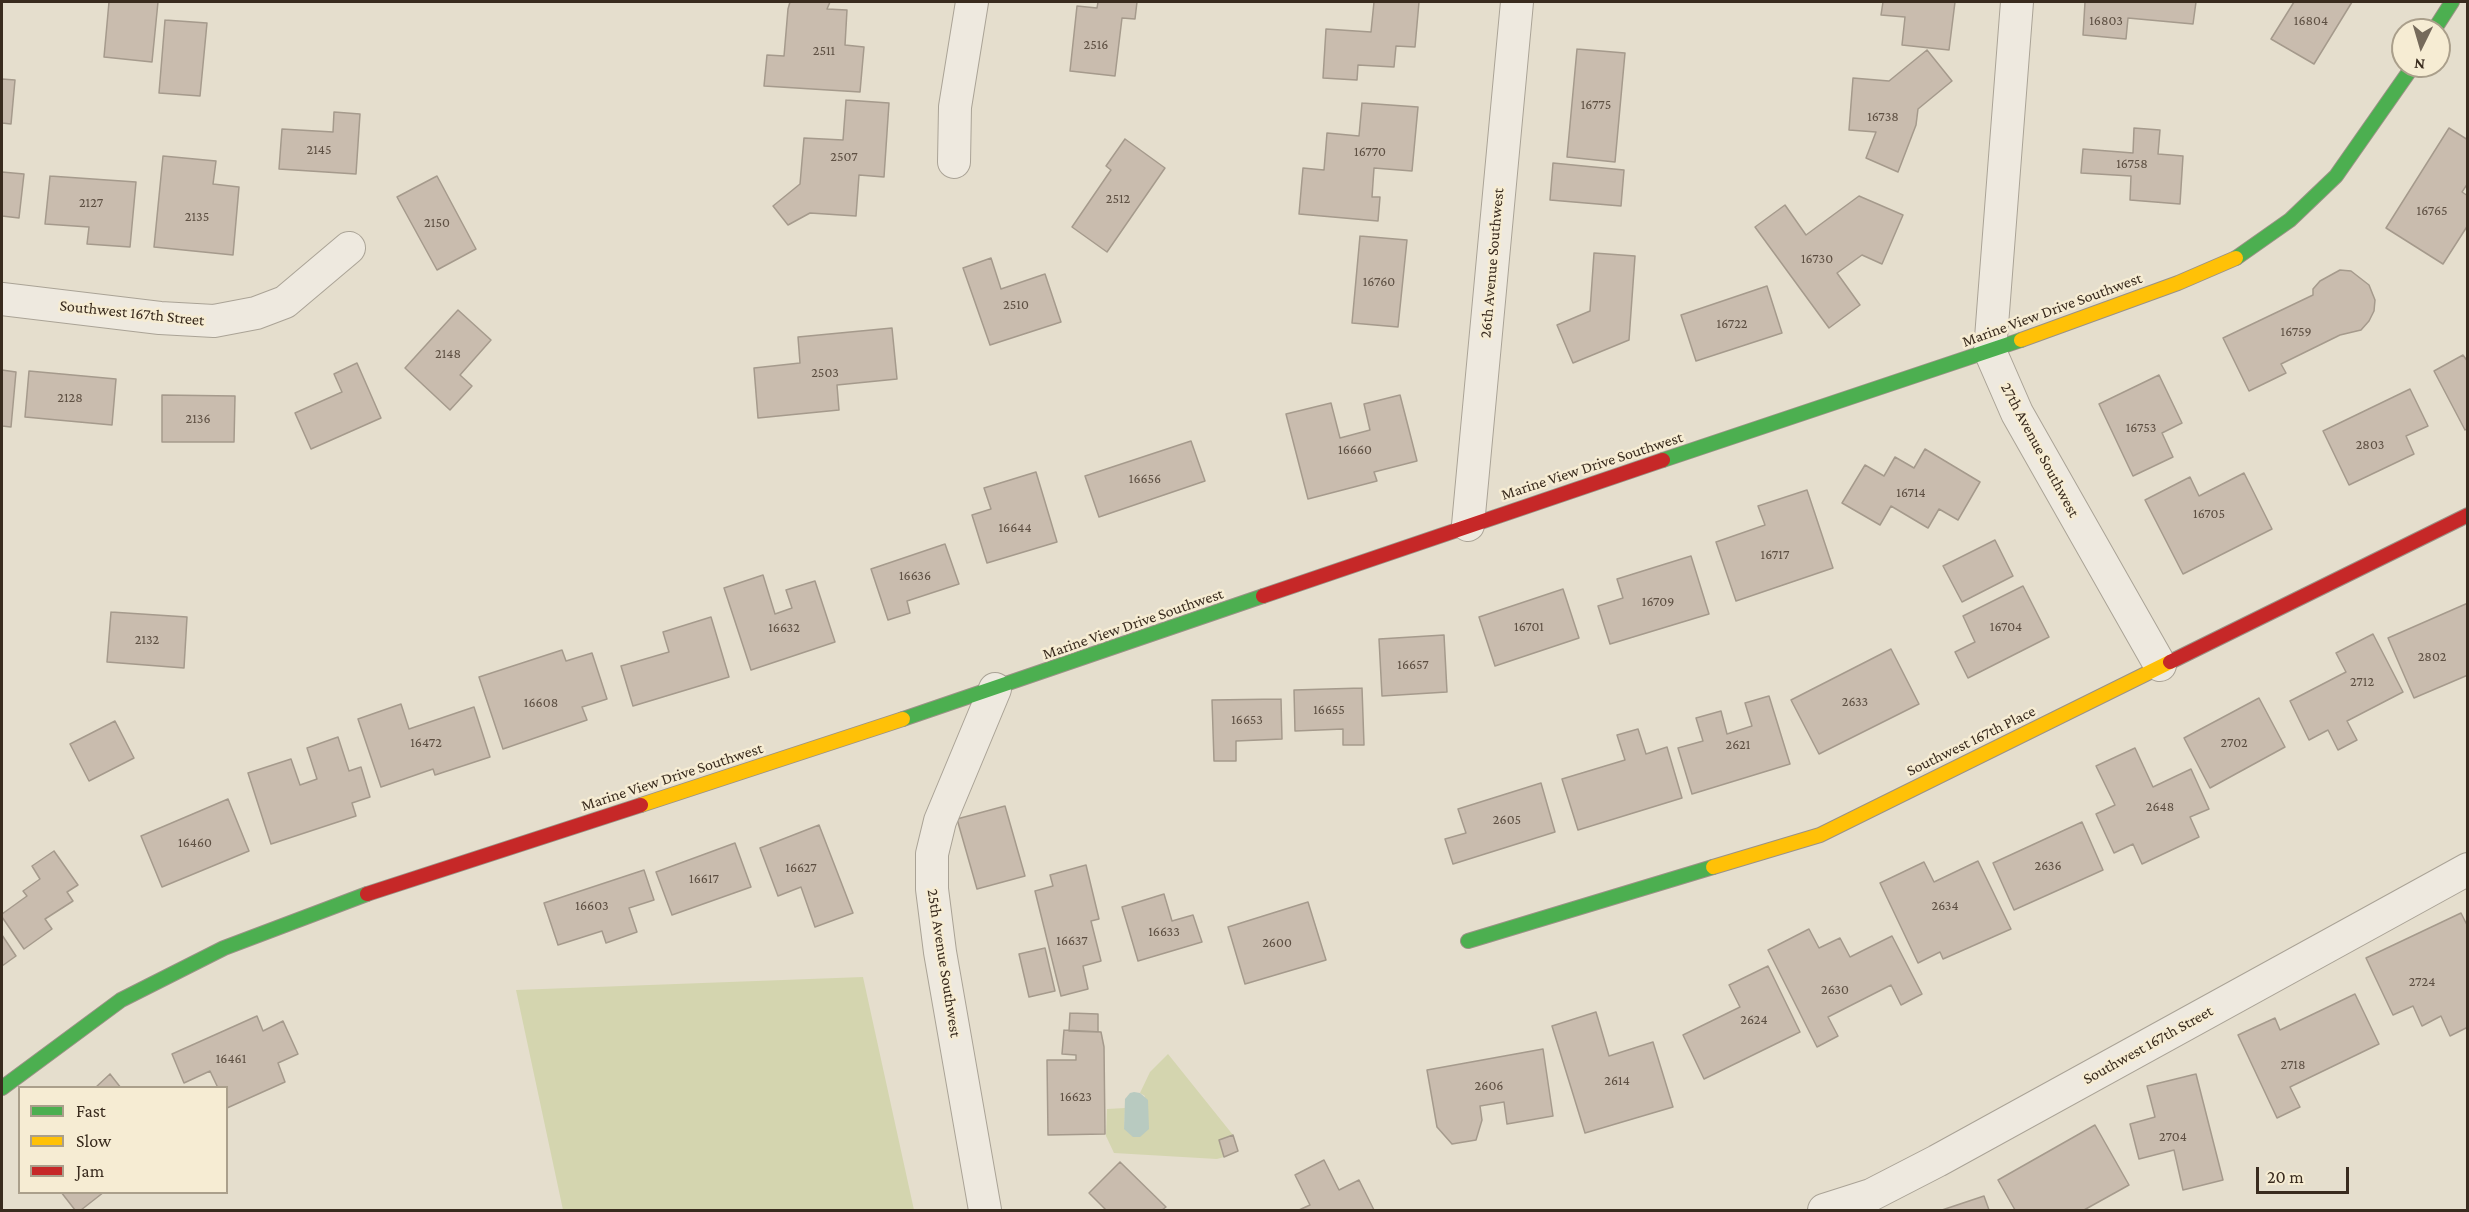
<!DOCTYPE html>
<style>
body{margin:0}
#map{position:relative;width:2469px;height:1212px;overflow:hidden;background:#e5decd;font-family:"Crimson Pro",serif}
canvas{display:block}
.frame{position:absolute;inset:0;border:3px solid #392b1e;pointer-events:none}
.legend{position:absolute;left:18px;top:1086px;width:210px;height:108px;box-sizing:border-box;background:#f6ecd3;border:2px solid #aa9f8b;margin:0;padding:8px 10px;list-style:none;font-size:18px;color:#392b1e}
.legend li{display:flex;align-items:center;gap:12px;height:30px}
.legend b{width:30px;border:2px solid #aa9f8b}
.north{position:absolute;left:2391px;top:18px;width:60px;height:60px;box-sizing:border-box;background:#f6ecd3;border:2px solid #aa9f8b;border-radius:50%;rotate:185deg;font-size:16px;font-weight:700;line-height:24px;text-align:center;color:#392b1e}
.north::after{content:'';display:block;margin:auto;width:21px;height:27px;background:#756a5b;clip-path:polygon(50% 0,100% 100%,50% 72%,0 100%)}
.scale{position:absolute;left:2256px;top:1167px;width:93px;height:27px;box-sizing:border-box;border:3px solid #392b1e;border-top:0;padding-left:8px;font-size:18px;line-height:21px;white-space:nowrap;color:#392b1e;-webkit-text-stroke:4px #f6ecd3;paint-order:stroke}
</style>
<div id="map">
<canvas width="2469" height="1212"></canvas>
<div class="frame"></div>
<ul class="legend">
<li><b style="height:8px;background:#4caf50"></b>Fast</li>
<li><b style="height:8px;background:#ffc107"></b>Slow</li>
<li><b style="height:8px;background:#c62828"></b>Jam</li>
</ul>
<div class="north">N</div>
<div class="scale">20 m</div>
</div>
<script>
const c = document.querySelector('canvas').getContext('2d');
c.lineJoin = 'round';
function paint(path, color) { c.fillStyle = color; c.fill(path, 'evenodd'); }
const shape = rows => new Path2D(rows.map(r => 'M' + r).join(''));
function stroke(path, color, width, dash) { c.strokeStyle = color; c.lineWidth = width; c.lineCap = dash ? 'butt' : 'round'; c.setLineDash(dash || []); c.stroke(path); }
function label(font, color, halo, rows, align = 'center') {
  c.font = font + ' "Crimson Pro",serif'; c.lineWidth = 5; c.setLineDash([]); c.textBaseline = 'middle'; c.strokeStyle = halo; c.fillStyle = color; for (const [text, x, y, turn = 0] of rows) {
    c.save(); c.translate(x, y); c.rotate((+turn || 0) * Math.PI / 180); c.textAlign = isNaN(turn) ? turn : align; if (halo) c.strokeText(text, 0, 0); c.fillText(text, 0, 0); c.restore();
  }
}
paint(shape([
 [863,977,914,1210,563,1210,516,990],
 [1168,1054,1233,1135,1219,1140,1224,1157,1217,1159,1114,1153,1106,1136,1107,1109,1125,1108,1124,1129,1145,1096,1140,1093,1150,1072]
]), '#d4d5af');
paint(shape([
 [1134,1092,1140,1093,1148,1100,1149,1129,1140,1137,1133,1137,1124,1129,1125,1099,1130,1093]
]), '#b8cac0');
const building = shape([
 [109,2,158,2,152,62,104,57,109,2],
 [790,2,830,2,827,9,847,10,845,45,864,47,860,92,764,86,767,55,784,56,788,9,790,2],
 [1098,2,1137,2,1135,19,1122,18,1115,76,1070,71,1077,6,1097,8,1098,2],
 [1374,2,1419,2,1415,47,1396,46,1394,67,1358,65,1357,80,1323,78,1326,29,1371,32,1374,2],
 [1883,2,1955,2,1949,50,1902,45,1905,17,1881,15,1883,2],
 [2085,2,2196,2,2193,24,2128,18,2126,39,2083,35,2085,2],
 [2294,2,2352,2,2314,64,2271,39,2294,2],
 [165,20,207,23,200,96,159,93,165,20],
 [1577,49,1625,53,1615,162,1567,157,1577,49],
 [1927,50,1952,81,1918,109,1916,125,1898,172,1866,158,1876,132,1849,130,1853,78,1889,81,1927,50],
 [2,79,15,80,11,124,2,123,2,79],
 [846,100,889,103,884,177,859,175,856,216,810,213,788,225,773,206,800,184,804,138,843,140,846,100],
 [1362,103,1418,107,1412,171,1374,168,1372,197,1380,197,1378,221,1299,214,1303,168,1324,170,1327,133,1359,136,1362,103],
 [334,112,360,114,356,174,279,169,282,129,333,132,334,112],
 [2134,128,2160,130,2158,154,2183,156,2180,204,2130,200,2131,176,2081,173,2083,149,2133,153,2134,128],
 [2449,128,2468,140,2468,183,2462,192,2468,196,2468,225,2443,264,2386,228,2449,128],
 [1125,139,1165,168,1107,252,1072,227,1111,170,1106,166,1125,139],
 [163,156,216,161,213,184,239,187,233,255,154,247,163,156],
 [1553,163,1624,170,1621,206,1550,200,1553,163],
 [2,172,24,174,19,218,2,216,2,172],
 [50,176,136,182,130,247,87,244,89,227,45,224,50,176],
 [437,176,476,249,437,270,397,197,437,176],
 [1859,196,1903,215,1882,264,1862,255,1837,273,1860,305,1829,328,1755,227,1785,205,1806,235,1859,196],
 [1360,236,1407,240,1398,327,1352,323,1360,236],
 [1594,253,1635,256,1629,340,1573,363,1557,325,1590,311,1594,253],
 [991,258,1001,289,1045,274,1061,322,990,345,963,268,991,258],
 [2340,270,2351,271,2369,285,2375,300,2374,311,2369,321,2361,330,2340,335,2281,364,2286,373,2249,391,2223,338,2313,295,2313,289,2320,281,2340,270],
 [1767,286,1782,333,1696,361,1681,315,1767,286],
 [458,310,491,340,460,375,472,386,450,410,405,368,458,310],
 [892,328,897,379,837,385,839,410,758,418,754,368,800,363,798,337,892,328],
 [2463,355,2468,362,2468,428,2465,430,2434,371,2463,355],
 [357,363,381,418,311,449,295,413,342,392,334,374,357,363],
 [2,370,16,372,11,427,2,426,2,370],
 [29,371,116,379,112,425,25,417,29,371],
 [2159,375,2182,423,2162,433,2173,457,2133,476,2099,404,2159,375],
 [2410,389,2428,426,2406,436,2414,454,2349,485,2323,431,2410,389],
 [162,395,235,396,234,442,162,442,162,395],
 [1400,395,1417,461,1374,472,1377,481,1308,499,1286,414,1331,403,1340,438,1370,430,1364,404,1400,395],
 [1191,441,1205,481,1099,517,1085,476,1191,441],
 [1925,449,1980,482,1958,520,1939,509,1928,528,1891,506,1880,525,1842,503,1865,465,1884,476,1895,457,1914,468,1925,449],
 [1036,472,1057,542,987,563,972,515,991,509,984,488,1036,472],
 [2244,473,2272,529,2183,574,2145,500,2190,477,2199,496,2244,473],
 [1807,490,1833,568,1736,601,1716,542,1765,525,1758,506,1807,490],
 [1995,540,2013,576,1962,602,1943,566,1995,540],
 [945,544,959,584,907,601,910,613,888,620,871,569,945,544],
 [1691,556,1709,614,1610,644,1598,606,1623,598,1617,579,1691,556],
 [763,575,775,614,792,608,786,590,815,581,835,642,751,670,724,588,763,575],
 [2023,586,2049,637,1968,678,1955,652,1975,642,1963,616,2023,586],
 [1563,589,1579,638,1495,666,1479,617,1563,589],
 [2468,603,2468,675,2414,698,2388,638,2468,603],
 [111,612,187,617,184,668,107,662,111,612],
 [711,617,729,677,633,706,621,666,669,652,663,632,711,617],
 [2373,634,2403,692,2347,721,2357,740,2338,750,2328,730,2309,740,2290,701,2346,672,2336,653,2373,634],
 [1444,635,1447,692,1382,696,1379,639,1444,635],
 [1891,649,1919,704,1819,754,1791,700,1891,649],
 [562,650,566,661,592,653,607,699,582,707,587,720,503,749,479,677,562,650],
 [1362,688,1364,745,1343,745,1343,729,1295,731,1294,690,1362,688],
 [1769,696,1790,764,1692,794,1678,748,1703,741,1696,718,1721,711,1727,734,1752,726,1745,703,1769,696],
 [2259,698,2285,747,2210,788,2184,738,2259,698],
 [1281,699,1282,739,1236,741,1236,761,1214,761,1212,700,1281,699],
 [401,704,409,729,474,707,490,757,435,775,433,769,381,787,358,719,401,704],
 [115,721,134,758,89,781,70,744,115,721],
 [1638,729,1646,754,1667,747,1682,798,1578,830,1562,779,1625,760,1617,735,1638,729],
 [338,737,349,771,361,767,370,797,352,803,356,816,271,844,248,773,291,759,300,785,317,779,307,748,338,737],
 [2135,748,2153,787,2191,769,2209,809,2190,817,2199,837,2142,864,2133,844,2114,853,2096,814,2115,805,2096,766,2135,748],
 [1541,783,1555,832,1453,864,1445,839,1466,833,1458,809,1541,783],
 [228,799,249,851,162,887,141,836,228,799],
 [1005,806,1025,876,977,889,957,819,1005,806],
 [2082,822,2103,870,2014,910,1993,863,2082,822],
 [819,825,853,913,815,927,801,887,778,896,760,848,819,825],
 [735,843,751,887,672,915,656,872,735,843],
 [54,851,78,885,67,892,73,901,45,919,52,929,24,949,2,917,2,914,27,896,23,891,40,879,32,866,54,851],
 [1978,861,2011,929,1943,959,1940,952,1918,963,1880,883,1924,862,1934,882,1978,861],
 [1086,865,1099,919,1091,921,1101,961,1083,966,1088,989,1061,996,1035,891,1053,886,1050,875,1086,865],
 [644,870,654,900,629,908,637,932,606,943,602,931,558,945,544,903,644,870],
 [1164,894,1172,921,1193,915,1202,942,1138,961,1122,907,1164,894],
 [1308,902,1326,960,1245,984,1228,927,1308,902],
 [2461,913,2468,927,2468,1027,2450,1036,2441,1016,2422,1026,2413,1006,2393,1015,2366,958,2461,913],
 [1809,929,1819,948,1840,938,1850,957,1892,936,1922,994,1901,1005,1891,985,1828,1017,1838,1036,1817,1047,1768,950,1809,929],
 [2,935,16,956,2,966,2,935],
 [1045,948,1055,991,1029,997,1019,954,1045,948],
 [1768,966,1800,1032,1704,1079,1683,1035,1740,1007,1729,985,1768,966],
 [2355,994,2379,1044,2290,1087,2300,1107,2277,1118,2238,1035,2275,1018,2280,1030,2355,994],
 [1596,1012,1609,1056,1653,1042,1673,1107,1585,1133,1552,1026,1596,1012],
 [1070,1013,1098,1014,1098,1032,1069,1031,1070,1013],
 [257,1016,263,1031,283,1021,298,1054,278,1063,285,1082,227,1108,226,1088,218,1088,210,1071,184,1083,172,1054,257,1016],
 [1064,1030,1101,1032,1104,1047,1105,1134,1048,1135,1047,1060,1076,1060,1076,1055,1062,1054,1064,1030],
 [1543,1049,1553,1116,1507,1124,1504,1102,1480,1106,1482,1120,1476,1140,1452,1144,1437,1127,1427,1070,1543,1049],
 [110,1074,121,1088,95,1088,110,1074],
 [2196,1074,2223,1180,2183,1190,2174,1150,2139,1159,2130,1124,2155,1117,2147,1086,2196,1074],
 [2095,1125,2129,1185,2084,1210,2015,1210,1998,1180,2095,1125],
 [1233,1135,1238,1151,1224,1157,1219,1140,1233,1135],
 [1324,1160,1339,1190,1359,1180,1374,1210,1299,1210,1310,1205,1295,1175,1324,1160],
 [1120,1162,1166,1207,1162,1210,1106,1210,1089,1193,1120,1162],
 [61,1192,104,1192,81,1210,75,1210,61,1192],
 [1984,1196,1989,1210,1942,1210,1984,1196]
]);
paint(building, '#c9bcae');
stroke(building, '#a59a8c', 1.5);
const street = shape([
 [2017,2,1990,351,2017,413,2160,665],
 [954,162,955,107,972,2],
 [2,299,160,318,214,321,256,313,285,302,349,248],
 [1468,525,1517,2],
 [985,1210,940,952,932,889,932,854,940,821,995,689],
 [1824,1210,1871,1195,1937,1161,2468,869]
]);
const fast = shape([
 [2434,30,2452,2],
 [2236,258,2290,220,2336,176,2413,66],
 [1663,460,2021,340],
 [903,719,1263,596],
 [1468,941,1713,867],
 [2,1088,121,1000,224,948,367,894]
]);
const slow = shape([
 [2021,340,2178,283,2236,258],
 [641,805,903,719],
 [1713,867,1820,835,2170,662]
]);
const jam = shape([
 [1263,596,1663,460],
 [2170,662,2468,515],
 [367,894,641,805]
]);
stroke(street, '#aaa396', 34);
stroke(fast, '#9a9286', 16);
stroke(slow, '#9a9286', 16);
stroke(jam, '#9a9286', 16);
stroke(street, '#eee9df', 32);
stroke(fast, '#4caf50', 14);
stroke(slow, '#ffc107', 14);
stroke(jam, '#c62828', 14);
label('14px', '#5d4f42', null, [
 ["16803",2106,21],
 ["16804",2311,21],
 ["2516",1096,45],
 ["2511",824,51],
 ["16775",1596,105],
 ["16738",1883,117],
 ["2145",319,150],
 ["16770",1370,152],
 ["2507",844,157],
 ["16758",2132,164],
 ["2512",1118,199],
 ["2127",91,203],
 ["16765",2432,211],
 ["2135",197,217],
 ["2150",437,223],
 ["16730",1817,259],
 ["16760",1379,282],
 ["2510",1016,305],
 ["16722",1732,324],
 ["16759",2296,332],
 ["2148",448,354],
 ["2503",825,373],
 ["2128",70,398],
 ["2136",198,419],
 ["16753",2141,428],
 ["2803",2370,445],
 ["16660",1355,450],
 ["16656",1145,479],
 ["16714",1911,493],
 ["16705",2209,514],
 ["16644",1015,528],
 ["16717",1775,555],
 ["16636",915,576],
 ["16709",1658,602],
 ["16701",1529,627],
 ["16704",2006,627],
 ["16632",784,628],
 ["2132",147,640],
 ["2802",2432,657],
 ["16657",1413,665],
 ["2712",2362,682],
 ["2633",1855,702],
 ["16608",541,703],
 ["16655",1329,710],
 ["16653",1247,720],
 ["16472",426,743],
 ["2702",2234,743],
 ["2621",1738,745],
 ["2648",2160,807],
 ["2605",1507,820],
 ["16460",195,843],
 ["2636",2048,866],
 ["16627",801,868],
 ["16617",704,879],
 ["16603",592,906],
 ["2634",1945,906],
 ["16633",1164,932],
 ["16637",1072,941],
 ["2600",1277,943],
 ["2724",2422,982],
 ["2630",1835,990],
 ["2624",1754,1020],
 ["16461",231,1059],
 ["2718",2293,1065],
 ["2614",1617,1081],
 ["2606",1489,1086],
 ["16623",1076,1097],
 ["2704",2173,1137]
]);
label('16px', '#392b1e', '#f6ecd3', [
 ["26th Avenue Southwest",1492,263,-85],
 ["Marine View Drive Southwest",2052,310,-20],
 ["Southwest 167th Street",132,313,6],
 ["27th Avenue Southwest",2040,450,62],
 ["Marine View Drive Southwest",1592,466,-18],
 ["Marine View Drive Southwest",1133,624,-19],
 ["Southwest 167th Place",1971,741,-26],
 ["Marine View Drive Southwest",672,777,-18],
 ["25th Avenue Southwest",944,963,81],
 ["Southwest 167th Street",2148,1045,-29]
]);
</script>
